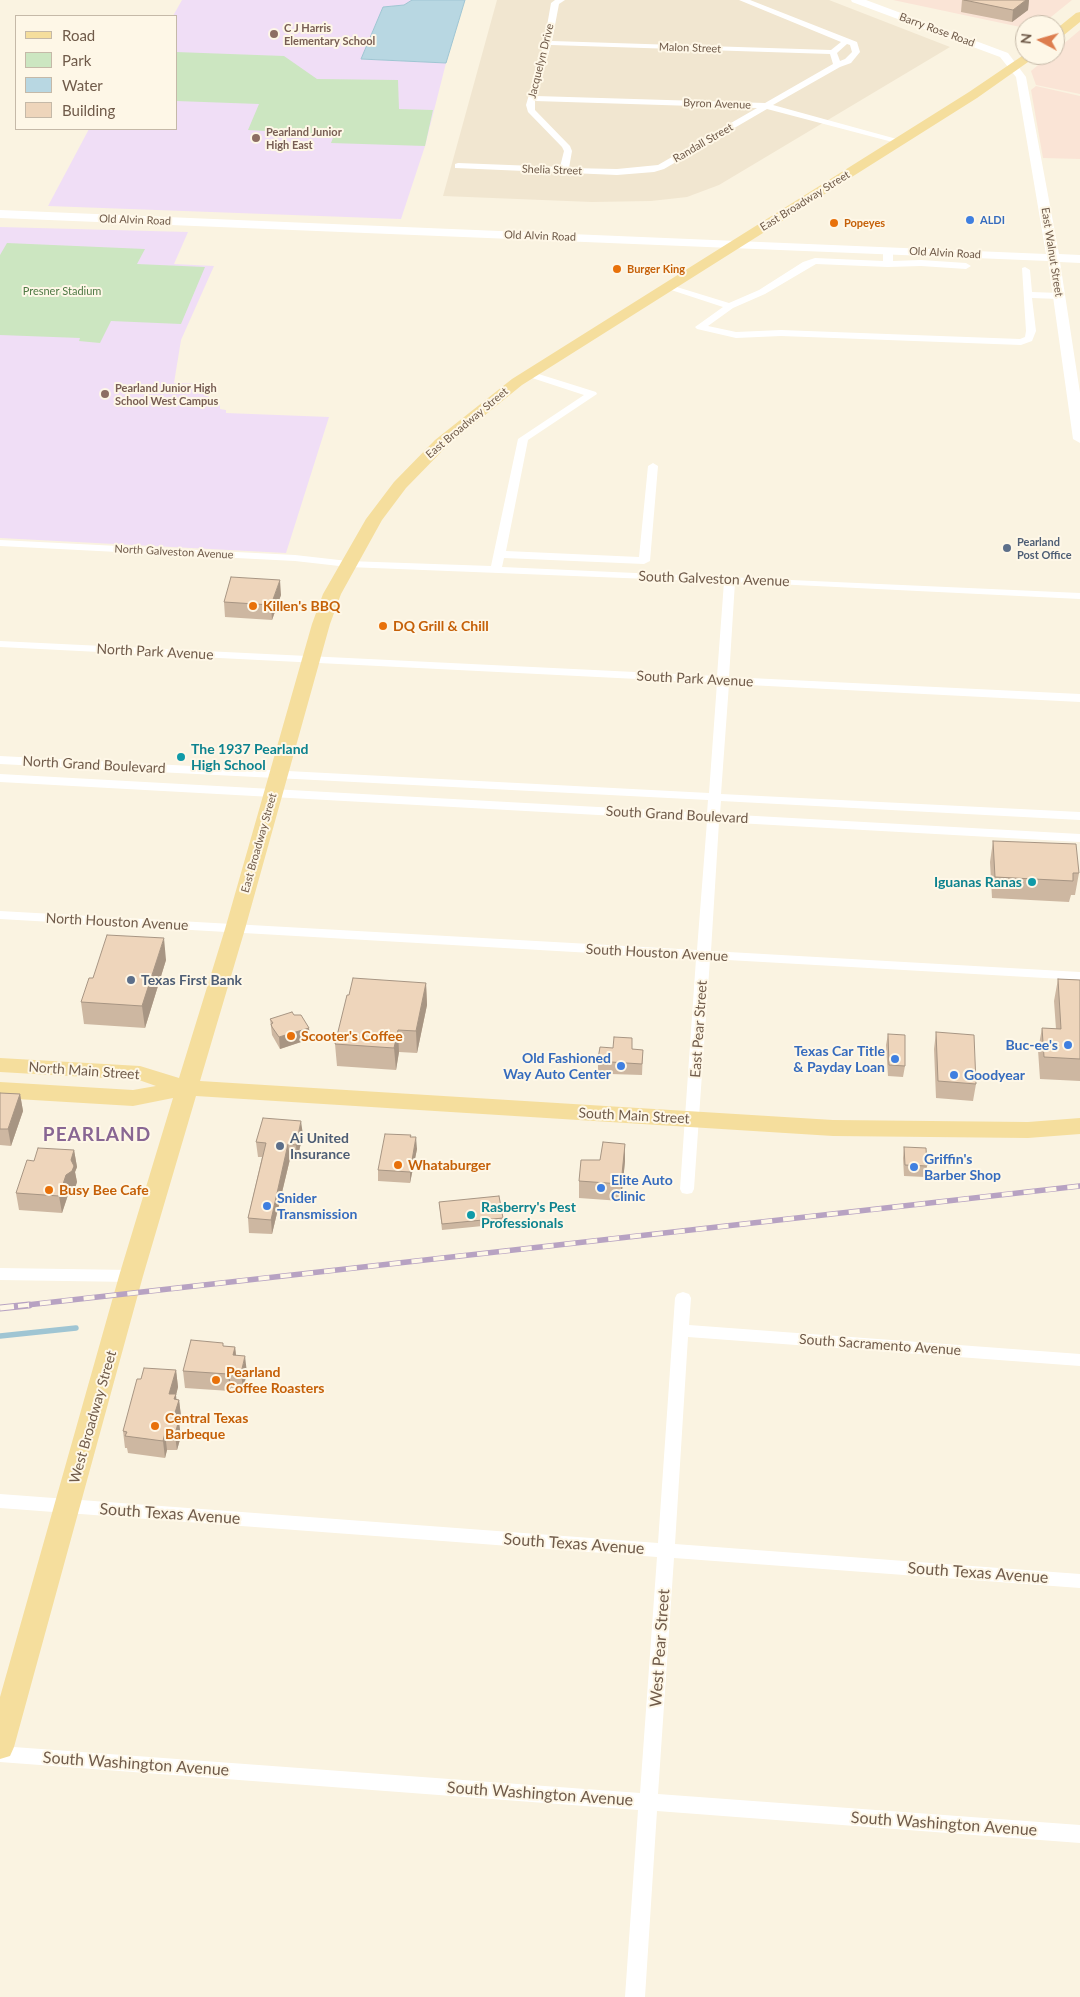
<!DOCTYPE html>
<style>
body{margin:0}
#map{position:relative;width:1080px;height:1997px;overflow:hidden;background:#faf3e1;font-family:Lato,sans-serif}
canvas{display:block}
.legend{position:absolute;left:15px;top:15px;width:162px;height:115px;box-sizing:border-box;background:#fef7e7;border:1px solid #c5b9a8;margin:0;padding:6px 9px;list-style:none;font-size:15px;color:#705b4a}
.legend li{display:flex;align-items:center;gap:10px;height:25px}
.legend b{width:25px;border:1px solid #c5b9a8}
.north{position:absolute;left:1015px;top:15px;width:50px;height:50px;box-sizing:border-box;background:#fef7e7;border:1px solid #c5b9a8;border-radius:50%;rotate:276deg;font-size:14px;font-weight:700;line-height:20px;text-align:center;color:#705b4a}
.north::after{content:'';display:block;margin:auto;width:18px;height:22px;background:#dd7d4e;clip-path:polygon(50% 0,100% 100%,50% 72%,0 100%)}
</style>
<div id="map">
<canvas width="1080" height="1997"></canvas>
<ul class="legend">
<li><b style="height:6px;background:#f5de9d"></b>Road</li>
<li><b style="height:14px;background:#cce6c1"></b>Park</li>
<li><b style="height:14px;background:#b8d7e2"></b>Water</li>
<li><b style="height:14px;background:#eed5bb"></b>Building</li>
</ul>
<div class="north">N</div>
</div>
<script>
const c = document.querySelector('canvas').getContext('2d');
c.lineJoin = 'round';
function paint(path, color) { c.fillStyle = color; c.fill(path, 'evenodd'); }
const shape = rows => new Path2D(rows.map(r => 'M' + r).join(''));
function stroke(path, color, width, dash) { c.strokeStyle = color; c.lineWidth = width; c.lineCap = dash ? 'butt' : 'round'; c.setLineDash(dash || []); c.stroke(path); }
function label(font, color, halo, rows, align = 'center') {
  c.font = font + ' Lato,sans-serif'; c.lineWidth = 4; c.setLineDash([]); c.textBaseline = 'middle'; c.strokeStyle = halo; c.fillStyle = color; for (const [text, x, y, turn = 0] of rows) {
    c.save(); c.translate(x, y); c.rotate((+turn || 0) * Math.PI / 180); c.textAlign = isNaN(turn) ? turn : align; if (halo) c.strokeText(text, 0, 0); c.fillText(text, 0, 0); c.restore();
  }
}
paint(shape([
 [497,0,829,0,950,47,719,185,687,197,651,201,592,202,443,196]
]), '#f1e6d0');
paint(shape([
 [893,0,1072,0,1041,25,1025,25,1025,28],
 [1080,30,1080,94,1036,85,1031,71,1050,55,1055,55,1055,51],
 [1036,86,1080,96,1080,159,1043,158,1031,90]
]), '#fae4d6');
paint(shape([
 [182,0,412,0,404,5,383,7,361,59,446,63,425,146,401,219,48,206,89,129,176,129,176,16,173,16],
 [0,227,188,232,174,264,214,266,181,340,174,383,213,384,206,404,220,404,220,409,226,410,226,413,329,417,286,553,0,538]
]), '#f0def6');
paint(shape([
 [176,52,284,56,317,79,398,80,399,109,433,110,425,146,331,143,334,135,248,130,259,104,176,101],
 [7,243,145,249,137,264,205,267,181,324,111,321,100,343,79,341,80,338,0,335,0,255]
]), '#cce6c1');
const water = shape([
 [412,0,465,0,446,63,361,59,383,7,404,5,412,0]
]);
paint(water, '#b8d7e2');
stroke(water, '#9fc5d3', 1);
stroke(shape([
 [0,1336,76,1328]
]), '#9fc5d3', 5.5);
paint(shape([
 [555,0,565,0,559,4,552,41,831,50,841,42,739,0,750,0,857,42,860,52,851,63,840,67,773,105,904,141,900,144,767,109,664,169,654,172,617,175,455,168,455,164,458,163,560,167,564,151,562,147,528,112,526,105,544,43,551,3,555,0],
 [847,44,850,45,852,52,845,59,840,61,837,53,847,44],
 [551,45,830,54,833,64,765,103,536,96,551,45],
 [535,101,757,108,658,165,617,169,569,168,572,151,570,146,535,110,535,101],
 [888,248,893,251,893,261,921,260,966,263,971,266,966,269,921,266,888,267,816,264,765,294,733,308,708,326,736,332,781,330,1020,339,1025,337,1026,331,1022,268,1025,267,1030,270,1032,292,1059,293,1064,296,1059,299,1032,298,1036,331,1032,341,1021,345,781,336,736,338,697,329,695,327,723,307,662,287,667,284,729,303,759,290,803,262,815,258,883,261,883,251,888,248],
 [529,371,596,392,597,394,528,440,506,551,639,557,648,466,653,463,658,466,650,561,644,564,504,558,502,567,1080,593,1080,599,735,582,729,677,1080,694,1080,702,729,684,721,794,1080,812,1080,820,721,801,720,814,1080,834,1080,842,719,822,711,951,1080,972,1080,980,710,959,694,1189,692,1193,687,1194,682,1193,680,1189,696,959,0,919,0,911,697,950,707,821,0,782,0,774,707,813,708,800,0,764,0,756,709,793,717,683,0,647,0,641,717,676,724,582,348,567,295,561,0,546,0,540,295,555,348,561,491,566,518,439,584,395,526,376,526,372,529,371],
 [0,1268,131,1270,136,1272,139,1276,136,1280,131,1282,0,1280,0,1268],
 [683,1292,689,1294,691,1298,689,1325,1080,1354,1080,1366,688,1337,675,1544,1080,1574,1080,1588,674,1558,658,1794,1080,1825,1080,1843,657,1811,645,1997,625,1997,638,1810,0,1762,0,1746,640,1793,657,1557,0,1508,0,1494,658,1543,675,1298,677,1294,683,1292]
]), '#fff');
paint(shape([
 [851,0,866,0,1008,53,1026,77,1059,254,1080,255,1080,263,1060,262,1080,393,1080,443,1073,439,1048,261,0,218,0,210,1046,254,1016,77,1000,57,852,2,851,0]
]), '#fff');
paint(shape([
 [1080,12,1080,22,1059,39,1055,40,1055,30,1076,13,1080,12],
 [1025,54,1038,55,977,98,522,385,447,446,406,488,382,520,341,594,330,624,245,929,200,1081,833,1120,1028,1122,1080,1118,1080,1134,1028,1138,833,1136,196,1096,143,1276,14,1747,10,1756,0,1759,0,1697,119,1276,173,1098,133,1106,0,1098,0,1082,133,1090,156,1086,139,1080,0,1072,0,1058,140,1066,179,1078,225,929,312,624,323,594,366,519,394,482,435,440,512,379,969,92,1025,54]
]), '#f5de9d');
const railFar1 = shape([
 [18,1306,1080,1186]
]);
const rail = shape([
 [0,1308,29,1305]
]);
stroke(railFar1, '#b7a2c2', 5.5);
stroke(rail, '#b7a2c2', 7);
stroke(railFar1, '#fef7e7', 4, [11]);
stroke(rail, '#fef7e7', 5, [14]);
paint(shape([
 [962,0,1029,0,1028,10,1012,22,961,12],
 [281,595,272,620,225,617,224,602],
 [993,841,1079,873,1075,895,1071,895,1069,902,992,898,990,862],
 [166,960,145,1028,84,1024,81,1002,93,978],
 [1058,979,1080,980,1080,1081,1040,1079,1038,1050,1042,1028,1056,1029,1054,1001],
 [426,983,427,1005,417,1053,399,1052,396,1070,337,1066,335,1044,349,995],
 [294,1015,309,1028,310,1039,280,1049,272,1035,270,1019],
 [936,1032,976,1084,973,1101,936,1098,934,1049],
 [888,1034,905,1066,903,1077,888,1076,886,1045],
 [632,1049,643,1050,642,1075,610,1074,610,1071,598,1071,598,1059],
 [0,1093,20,1094,23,1111,11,1146,0,1145],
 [303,1135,297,1159,290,1159,272,1234,249,1233,248,1218,262,1157,258,1157,256,1142],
 [411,1135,411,1137,417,1149,410,1183,378,1181,378,1170],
 [625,1144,625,1161,621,1201,579,1198,579,1181,600,1160],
 [904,1147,927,1166,925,1177,904,1176,903,1158],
 [74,1150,77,1167,75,1172,77,1182,75,1188,69,1192,62,1213,19,1210,16,1193,34,1161],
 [439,1202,503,1218,503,1224,442,1230],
 [224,1346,235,1347,236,1355,247,1373,243,1389,231,1388,230,1391,185,1388,183,1371],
 [176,1370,178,1387,176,1395,176,1399,179,1400,181,1416,179,1423,181,1436,177,1450,167,1450,165,1458,128,1453,127,1448,125,1448,123,1431,141,1379]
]), '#cdb7a1');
paint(shape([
 [1026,0,1029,0,1028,10,1012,22,1013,10],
 [280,580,281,595,272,620,271,605],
 [164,938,166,960,145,1028,142,1006],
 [426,983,427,1005,417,1053,416,1031],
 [309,1028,310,1039,280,1049,279,1037],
 [398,1030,399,1052,396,1070,394,1048],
 [20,1094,23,1111,11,1146,8,1129],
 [301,1121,303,1135,297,1159,296,1145],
 [416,1137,417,1149,410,1183,410,1172],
 [288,1144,290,1159,272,1234,271,1220],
 [625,1144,625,1161,621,1201,621,1184],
 [74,1150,77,1167,75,1172,77,1182,75,1188,69,1192,62,1213,59,1196],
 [235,1347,237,1364,233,1355],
 [245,1356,247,1373,243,1389,241,1373],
 [176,1370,178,1387,176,1395,177,1405,179,1400,181,1416,179,1423,181,1436,177,1450,169,1394],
 [229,1372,231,1388,230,1391,228,1374],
 [165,1433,167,1450,165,1458,163,1441]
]), '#a79583');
const building = shape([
 [964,0,1026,0,1013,10,964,0],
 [231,577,280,580,271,605,224,602,231,577],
 [993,841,1076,844,1079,873,1073,873,1073,881,995,877,993,841],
 [107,935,164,938,142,1006,81,1002,89,978,93,978,107,935],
 [353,978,426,983,416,1031,398,1030,394,1048,335,1044,347,995,349,995,353,978],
 [1058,979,1080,980,1080,1059,1044,1057,1042,1028,1061,1029,1058,979],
 [292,1012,294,1015,301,1015,309,1028,279,1037,272,1027,271,1024,273,1023,270,1019,292,1012],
 [936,1032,974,1035,976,1084,938,1081,936,1032],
 [888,1034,905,1035,905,1066,889,1065,888,1034],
 [614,1037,632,1038,632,1049,643,1050,642,1064,611,1062,611,1060,598,1059,600,1047,613,1048,614,1037],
 [0,1093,20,1094,8,1129,0,1129,0,1093],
 [263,1118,301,1121,296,1145,288,1144,271,1220,248,1218,266,1143,256,1142,263,1118],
 [385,1134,411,1135,410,1137,416,1137,410,1172,378,1170,385,1134],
 [603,1142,625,1144,621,1184,579,1181,581,1160,600,1160,603,1142],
 [904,1147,926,1148,927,1166,905,1165,904,1147],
 [38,1148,74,1150,71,1160,74,1166,72,1171,66,1175,59,1196,16,1193,27,1160,34,1161,38,1148],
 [499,1196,503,1218,442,1224,439,1202,499,1196],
 [191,1340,223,1343,223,1346,235,1347,233,1355,245,1356,241,1373,229,1372,228,1374,183,1371,191,1340],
 [144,1368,176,1370,169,1394,176,1394,174,1399,179,1400,173,1419,179,1420,175,1434,165,1433,163,1441,125,1436,127,1432,123,1431,137,1379,141,1379,144,1368]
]);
paint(building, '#eed5bb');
stroke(building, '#a79583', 1);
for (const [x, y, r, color] of [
 [274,34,5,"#8d6e63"],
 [256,138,5,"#8d6e63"],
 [970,220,5,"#3f7fe0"],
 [834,223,5,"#e8710a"],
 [617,269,5,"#e8710a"],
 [105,394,5,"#8d6e63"],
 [1007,548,5,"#5c6f8a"],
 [253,606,5,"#e8710a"],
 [383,626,5,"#e8710a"],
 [181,757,5,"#0f9aa8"],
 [1032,882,5,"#0f9aa8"],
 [131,980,5,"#5c6f8a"],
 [291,1036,5,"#e8710a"],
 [1068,1045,5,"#3f7fe0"],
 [895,1059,5,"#3f7fe0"],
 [621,1066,5,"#3f7fe0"],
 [954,1075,5,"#3f7fe0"],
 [280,1146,5,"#5c6f8a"],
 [398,1165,5,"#e8710a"],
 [914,1167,5,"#3f7fe0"],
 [601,1188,5,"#3f7fe0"],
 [49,1190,5,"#e8710a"],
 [267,1206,5,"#3f7fe0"],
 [471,1215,5,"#0f9aa8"],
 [216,1380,5,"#e8710a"],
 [155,1426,5,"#e8710a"]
]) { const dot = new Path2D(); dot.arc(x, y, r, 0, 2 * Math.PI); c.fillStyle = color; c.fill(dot); stroke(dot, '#fef7e7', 2); }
label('bold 11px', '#785e54', '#fef7e7', [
 ["C J Harris",284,28],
 ["Elementary School",284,41],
 ["Pearland Junior",266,132],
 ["High East",266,145],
 ["Pearland Junior High",115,388],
 ["School West Campus",115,401]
], 'left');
label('11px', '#705b4a', '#fef7e7', [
 ["Barry Rose Road",937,30,20],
 ["Malon Street",690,48,2],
 ["Jacquelyn Drive",541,61,-76],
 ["Byron Avenue",717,104,2],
 ["Randall Street",703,143,-30],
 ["Shelia Street",552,170,2],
 ["East Broadway Street",805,201,-32],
 ["Old Alvin Road",135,220,2],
 ["Old Alvin Road",540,236,2],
 ["East Walnut Street",1052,252,81],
 ["Old Alvin Road",945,253,3],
 ["East Broadway Street",467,423,-40],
 ["North Galveston Avenue",174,552,3],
 ["East Broadway Street",259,843,-74]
]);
label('bold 11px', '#366cbe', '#fef7e7', [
 ["ALDI",980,220]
], 'left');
label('bold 11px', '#c56008', '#fef7e7', [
 ["Popeyes",844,223],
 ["Burger King",627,269]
], 'left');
label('11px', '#507a46', '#fef7e7', [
 ["Presner Stadium",62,291]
]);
label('bold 11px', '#4e5e75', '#fef7e7', [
 ["Pearland",1017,542],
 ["Post Office",1017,555]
], 'left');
label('14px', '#705b4a', '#fef7e7', [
 ["South Galveston Avenue",714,579,2],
 ["North Park Avenue",155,652,3],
 ["South Park Avenue",695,679,3],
 ["North Grand Boulevard",94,765,3],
 ["South Grand Boulevard",677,815,3],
 ["North Houston Avenue",117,922,3],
 ["South Houston Avenue",657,953,3],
 ["East Pear Street",699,1029,-86],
 ["North Main Street",84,1071,4],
 ["South Main Street",634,1116,3],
 ["South Sacramento Avenue",880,1345,4],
 ["West Broadway Street",93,1417,-74]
]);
label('bold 14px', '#c56008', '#fef7e7', [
 ["Killen's BBQ",263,606],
 ["DQ Grill & Chill",393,626],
 ["Scooter's Coffee",301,1036],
 ["Whataburger",408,1165],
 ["Busy Bee Cafe",59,1190],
 ["Pearland",226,1372],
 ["Coffee Roasters",226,1388],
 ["Central Texas",165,1418],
 ["Barbeque",165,1434]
], 'left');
label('bold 14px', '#0d838f', '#fef7e7', [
 ["The 1937 Pearland",191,749],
 ["High School",191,765],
 ["Iguanas Ranas",1022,882,"right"],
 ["Rasberry's Pest",481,1207],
 ["Professionals",481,1223]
], 'left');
label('bold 14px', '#4e5e75', '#fef7e7', [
 ["Texas First Bank",141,980],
 ["Ai United",290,1138],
 ["Insurance",290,1154]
], 'left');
label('bold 14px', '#366cbe', '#fef7e7', [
 ["Buc-ee's",1058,1045,"right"],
 ["Texas Car Title",885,1051,"right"],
 ["& Payday Loan",885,1067,"right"],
 ["Old Fashioned",611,1058,"right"],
 ["Way Auto Center",611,1074,"right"],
 ["Goodyear",964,1075],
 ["Griffin's",924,1159],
 ["Barber Shop",924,1175],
 ["Elite Auto",611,1180],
 ["Clinic",611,1196],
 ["Snider",277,1198],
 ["Transmission",277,1214]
], 'left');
label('16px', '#705b4a', '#fef7e7', [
 ["South Texas Avenue",170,1514,4],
 ["South Texas Avenue",574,1544,4],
 ["South Texas Avenue",978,1573,4],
 ["West Pear Street",660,1648,-86],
 ["South Washington Avenue",136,1764,4],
 ["South Washington Avenue",540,1794,4],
 ["South Washington Avenue",944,1824,4]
]);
c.letterSpacing = '1px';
label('bold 19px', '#886693', '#fef7e7', [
 ["PEARLAND",97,1135]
]);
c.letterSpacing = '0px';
</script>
